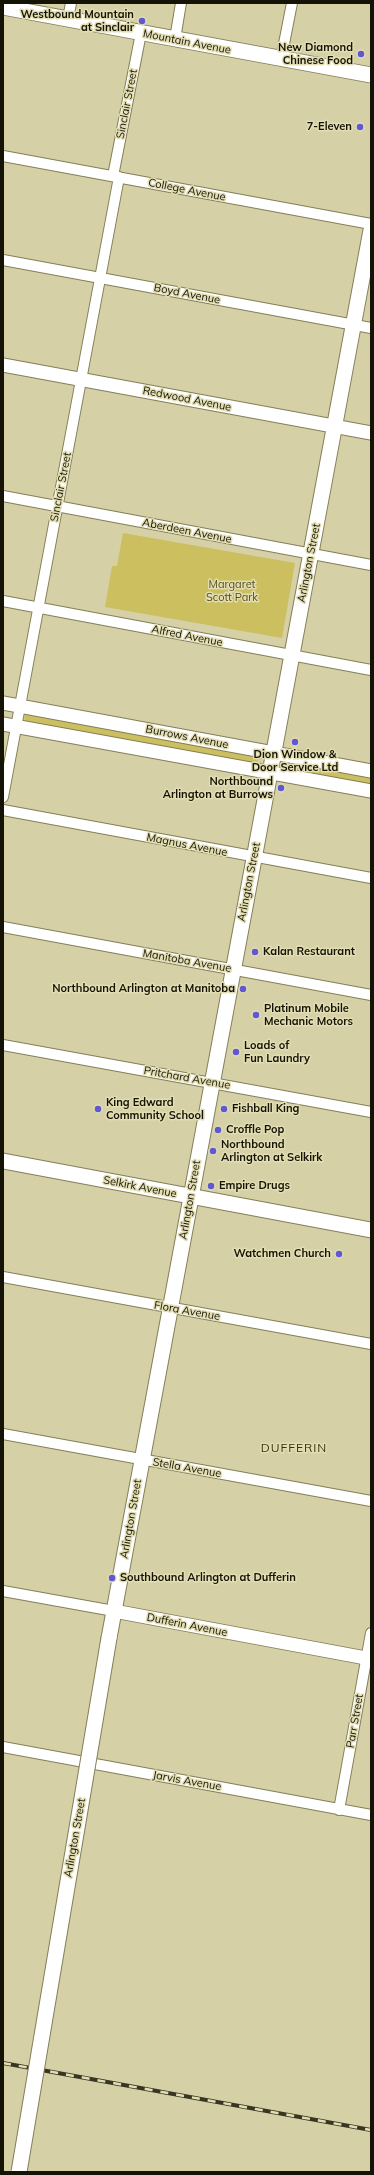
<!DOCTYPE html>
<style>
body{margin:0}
#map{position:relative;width:374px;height:2175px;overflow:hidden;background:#d5d0a6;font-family:Mulish,sans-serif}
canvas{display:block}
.frame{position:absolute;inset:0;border:4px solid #151305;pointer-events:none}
</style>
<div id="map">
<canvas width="374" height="2175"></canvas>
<div class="frame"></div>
</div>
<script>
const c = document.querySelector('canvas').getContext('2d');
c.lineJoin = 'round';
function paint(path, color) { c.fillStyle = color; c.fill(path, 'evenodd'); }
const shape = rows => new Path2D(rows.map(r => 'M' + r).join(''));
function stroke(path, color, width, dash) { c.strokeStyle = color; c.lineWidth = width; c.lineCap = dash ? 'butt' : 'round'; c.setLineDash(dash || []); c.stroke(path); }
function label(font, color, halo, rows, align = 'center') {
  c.font = font + ' Mulish,sans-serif'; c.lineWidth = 3; c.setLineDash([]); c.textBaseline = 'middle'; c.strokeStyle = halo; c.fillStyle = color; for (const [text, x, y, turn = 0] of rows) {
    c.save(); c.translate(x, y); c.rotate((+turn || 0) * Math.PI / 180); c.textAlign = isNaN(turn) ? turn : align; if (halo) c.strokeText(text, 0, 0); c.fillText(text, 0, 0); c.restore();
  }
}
paint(shape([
 [123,533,295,563,282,638,105,607,112,566,117,566],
 [27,713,241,753,258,759,257,762,250,763,26,722,24,717],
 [286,764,300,764,371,777,371,787,293,771,285,768]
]), '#ccbf60');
const minor = shape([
 [68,19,71,3],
 [175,39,181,3],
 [281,59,292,3],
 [3,156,371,224],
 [113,176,141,33],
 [3,260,371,328],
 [3,496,371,565],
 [3,601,371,670],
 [3,797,119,177],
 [3,810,371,878],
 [3,927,371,995],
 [3,1045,371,1112],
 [3,1277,371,1344],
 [3,1434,371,1501],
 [3,1591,114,1611],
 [3,1747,371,1815],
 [339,1810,371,1633]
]);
const tertiary = shape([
 [3,365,371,433],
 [3,703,371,771],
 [3,724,371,791],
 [114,1611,371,1659]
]);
const secondary = shape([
 [3,7,371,75],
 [3,1161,371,1230],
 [109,1638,371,230]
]);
stroke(minor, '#847f58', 12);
stroke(tertiary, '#847f58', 15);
stroke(secondary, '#847f58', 17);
stroke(minor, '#fff', 10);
stroke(tertiary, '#fff', 13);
stroke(secondary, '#fff', 15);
const rail = shape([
 [3,2063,371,2130]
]);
stroke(rail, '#383522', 4);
stroke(rail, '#e2ddb3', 2.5, [8]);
const secondaryBridge = shape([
 [19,2172,109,1638]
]);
stroke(secondaryBridge, '#847f58', 17, []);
stroke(secondaryBridge, '#fff', 15);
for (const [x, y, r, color] of [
 [142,21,4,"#6058d1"],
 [361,54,4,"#6058d1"],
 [360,127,4,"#6058d1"],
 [295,742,4,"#6058d1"],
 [281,788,4,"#6058d1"],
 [255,952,4,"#6058d1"],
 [243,989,4,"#6058d1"],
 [256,1015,4,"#6058d1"],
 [236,1052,4,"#6058d1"],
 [98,1109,4,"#6058d1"],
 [224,1109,4,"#6058d1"],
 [218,1130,4,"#6058d1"],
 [213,1151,4,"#6058d1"],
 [211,1186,4,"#6058d1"],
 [339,1254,4,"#6058d1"],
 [112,1578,4,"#6058d1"]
]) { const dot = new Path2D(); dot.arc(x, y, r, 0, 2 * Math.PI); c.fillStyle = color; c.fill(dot); stroke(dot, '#e2ddb3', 1.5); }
label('bold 11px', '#151305', '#e2ddb3', [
 ["Westbound Mountain",134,15,"right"],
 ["at Sinclair",134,28,"right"],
 ["New Diamond",353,48,"right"],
 ["Chinese Food",353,61,"right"],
 ["7-Eleven",352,127,"right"],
 ["Dion Window &",295,755,"center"],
 ["Door Service Ltd",295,768,"center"],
 ["Northbound",273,782,"right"],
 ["Arlington at Burrows",273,795,"right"],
 ["Kalan Restaurant",263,952],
 ["Northbound Arlington at Manitoba",235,989,"right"],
 ["Platinum Mobile",264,1009],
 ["Mechanic Motors",264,1022],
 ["Loads of",244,1046],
 ["Fun Laundry",244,1059],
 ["King Edward",106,1103],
 ["Community School",106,1116],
 ["Fishball King",232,1109],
 ["Croffle Pop",226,1130],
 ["Northbound",221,1145],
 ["Arlington at Selkirk",221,1158],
 ["Empire Drugs",219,1186],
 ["Watchmen Church",331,1254,"right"],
 ["Southbound Arlington at Dufferin",120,1578]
], 'left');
label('11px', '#151305', '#e2ddb3', [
 ["Mountain Avenue",187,42,11],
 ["Sinclair Street",127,104,-79],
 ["College Avenue",187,190,11],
 ["Boyd Avenue",187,294,11],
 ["Redwood Avenue",187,399,11],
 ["Sinclair Street",61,487,-79],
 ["Aberdeen Avenue",187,531,11],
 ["Arlington Street",309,563,-79],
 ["Alfred Avenue",187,636,11],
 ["Burrows Avenue",187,737,11],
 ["Magnus Avenue",187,845,11],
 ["Arlington Street",249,882,-79],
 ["Manitoba Avenue",187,961,10],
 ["Pritchard Avenue",187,1078,10],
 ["Selkirk Avenue",140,1187,11],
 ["Arlington Street",190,1200,-80],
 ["Flora Avenue",187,1311,10],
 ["Stella Avenue",187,1468,10],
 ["Arlington Street",131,1519,-80],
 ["Dufferin Avenue",187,1625,11],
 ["Parr Street",355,1721,-80],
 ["Jarvis Avenue",187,1781,10],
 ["Arlington Street",75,1838,-80]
]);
label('11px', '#554e14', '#e2ddb3', [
 ["Margaret",232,585],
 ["Scott Park",232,598]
]);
c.letterSpacing = '1px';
label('12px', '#37310b', '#e2ddb3', [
 ["DUFFERIN",294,1448]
]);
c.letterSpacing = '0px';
</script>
